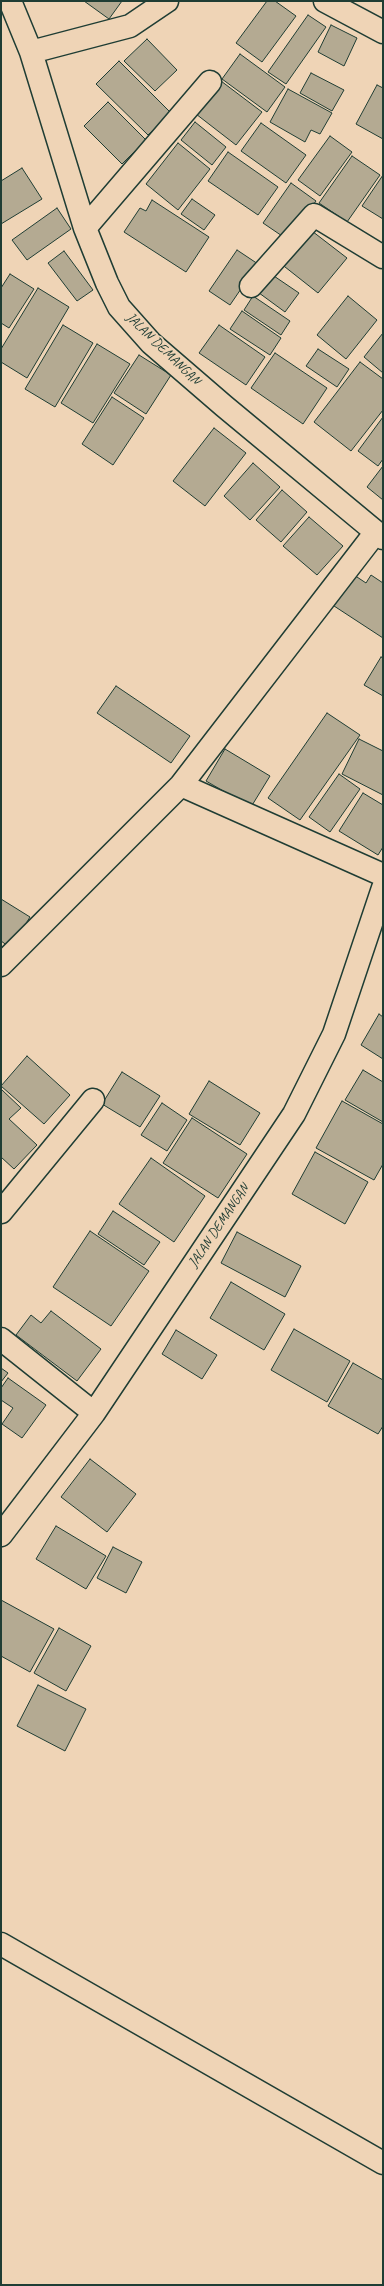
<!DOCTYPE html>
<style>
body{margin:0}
#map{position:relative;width:384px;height:2286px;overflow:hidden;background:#efd4b6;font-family:Caveat,sans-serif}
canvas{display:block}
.frame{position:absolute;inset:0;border:2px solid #1f3d34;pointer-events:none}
</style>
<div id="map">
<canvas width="384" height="2286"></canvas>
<div class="frame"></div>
</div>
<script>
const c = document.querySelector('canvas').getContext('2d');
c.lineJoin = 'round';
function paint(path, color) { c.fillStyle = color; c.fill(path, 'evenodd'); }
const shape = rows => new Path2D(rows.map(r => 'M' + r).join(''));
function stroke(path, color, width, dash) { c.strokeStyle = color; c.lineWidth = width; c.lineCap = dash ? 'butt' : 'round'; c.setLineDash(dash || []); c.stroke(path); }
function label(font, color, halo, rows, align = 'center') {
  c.font = font + ' Caveat,sans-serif'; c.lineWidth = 3.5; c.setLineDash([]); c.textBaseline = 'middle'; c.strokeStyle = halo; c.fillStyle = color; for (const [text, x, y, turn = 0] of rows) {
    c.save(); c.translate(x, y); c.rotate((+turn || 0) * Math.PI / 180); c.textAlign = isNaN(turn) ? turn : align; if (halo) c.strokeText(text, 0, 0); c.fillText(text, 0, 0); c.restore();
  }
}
const building = shape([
 [84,1,122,1,109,19,84,1],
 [267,1,275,1,296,16,262,62,236,43,267,1],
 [308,15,326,27,286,84,268,72,308,15],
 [331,25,357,38,344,66,318,52,331,25],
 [147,39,177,70,155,91,124,61,147,39],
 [240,54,285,87,267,112,222,79,240,54],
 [119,61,171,113,148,135,96,84,119,61],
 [311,73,344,90,332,111,300,93,311,73],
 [221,81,262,112,236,145,196,114,221,81],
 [377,85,383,88,383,139,356,124,377,85],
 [288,89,332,113,320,134,311,130,305,142,270,122,288,89],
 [108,102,146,140,122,164,84,126,108,102],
 [195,122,226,147,212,165,181,140,195,122],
 [261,123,306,155,286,183,241,151,261,123],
 [330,136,352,152,320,196,298,180,330,136],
 [178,143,210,169,178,210,146,184,178,143],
 [228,152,278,187,258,215,208,181,228,152],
 [352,156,380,175,347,222,319,203,352,156],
 [22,168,42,199,1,224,1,181,22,168],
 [383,175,383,219,362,206,383,175],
 [291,183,316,201,288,240,263,223,291,183],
 [192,199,215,215,204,230,181,214,192,199],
 [152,200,209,237,186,272,124,232,140,208,146,211,152,200],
 [57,208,71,229,27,260,12,240,57,208],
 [308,228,347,258,318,293,280,263,308,228],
 [237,250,258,264,230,305,209,291,237,250],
 [64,251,93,290,77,301,48,263,64,251],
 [268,272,299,293,285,312,255,290,268,272],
 [10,274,34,289,9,328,1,323,1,288,10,274],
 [38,288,69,307,27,378,1,362,1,349,38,288],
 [253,296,290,321,281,335,244,310,253,296],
 [348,296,377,320,346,359,317,335,348,296],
 [242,311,281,338,270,355,230,329,242,311],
 [63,325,93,343,55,407,25,389,63,325],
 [219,325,265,357,246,385,199,353,219,325],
 [383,333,383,373,364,357,383,333],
 [97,344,130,364,93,423,61,403,97,344],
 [318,349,349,369,337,387,306,366,318,349],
 [275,353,327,388,303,424,251,388,275,353],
 [139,355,171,375,146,414,114,393,139,355],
 [360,362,383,379,383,410,351,451,314,422,360,362],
 [112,397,144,418,113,465,82,444,112,397],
 [383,417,383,459,378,466,358,451,383,417],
 [214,428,246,453,205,506,173,481,214,428],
 [253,463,280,487,250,520,224,496,253,463],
 [383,466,383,500,367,487,383,466],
 [282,490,307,512,281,542,256,520,282,490],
 [309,517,343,546,317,575,283,546,309,517],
 [351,573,366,583,371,575,383,583,383,638,331,604,351,573],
 [381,657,383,658,383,696,364,685,381,657],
 [116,686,190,736,171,763,97,713,116,686],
 [327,713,360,735,300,820,268,798,327,713],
 [359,739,383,751,383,795,342,774,359,739],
 [225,749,270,776,251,807,206,781,225,749],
 [339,774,360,789,330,832,309,817,339,774],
 [363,793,383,805,383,847,378,855,339,831,363,793],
 [1,899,30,917,11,948,1,941,1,899],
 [379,1014,383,1017,383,1059,361,1045,379,1014],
 [27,1056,70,1095,44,1124,1,1086,27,1056],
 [363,1070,383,1082,383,1122,345,1100,363,1070],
 [122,1072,160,1096,140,1127,102,1104,122,1072],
 [209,1081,260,1113,240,1145,189,1114,209,1081],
 [1,1089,21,1108,9,1119,37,1145,14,1169,1,1157,1,1089],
 [342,1101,383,1124,383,1164,374,1180,316,1148,342,1101],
 [162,1103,187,1120,167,1151,141,1135,162,1103],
 [192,1118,247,1154,218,1198,163,1163,192,1118],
 [315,1152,368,1182,345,1224,292,1194,315,1152],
 [151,1158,205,1196,174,1242,119,1204,151,1158],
 [113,1211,160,1242,144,1265,98,1234,113,1211],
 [90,1231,149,1271,111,1326,53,1287,90,1231],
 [237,1232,301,1266,285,1297,221,1263,237,1232],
 [231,1282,285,1314,264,1350,210,1318,231,1282],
 [51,1311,101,1349,77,1381,16,1335,31,1315,41,1323,51,1311],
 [294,1329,350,1361,327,1402,271,1370,294,1329],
 [176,1330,217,1355,202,1379,162,1354,176,1330],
 [353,1363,383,1380,383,1426,378,1434,328,1406,353,1363],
 [1,1368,8,1373,1,1382,1,1368],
 [8,1378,46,1405,22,1438,2,1424,13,1408,1,1400,1,1388,8,1378],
 [90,1459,136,1494,107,1532,61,1497,90,1459],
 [56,1526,106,1556,86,1589,36,1559,56,1526],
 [113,1547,142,1562,126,1593,97,1578,113,1547],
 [1,1600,54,1629,30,1672,1,1656,1,1600],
 [59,1628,91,1646,66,1691,34,1673,59,1628],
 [38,1685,86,1709,65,1751,17,1726,38,1685]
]);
paint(building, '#b4aa92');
stroke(building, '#1f3d34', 1);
const minor = shape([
 [10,1,31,52,85,228,107,283,119,307,151,343,224,406,383,538],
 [325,1,383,32],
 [31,52,130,26,167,1],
 [85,228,210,82],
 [251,286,314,215,383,257],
 [181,785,383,875],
 [1,965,181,785,376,532],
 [1,1212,93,1100],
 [1,1339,94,1413],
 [1,1535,94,1413,294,1114,334,1034,383,888],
 [1,1944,383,2163]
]);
stroke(minor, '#1f3d34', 25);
stroke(minor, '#efd4b6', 22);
label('14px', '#1f3d34', '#efd4b6', [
 ["JALAN DEMANGAN",163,349,44],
 ["JALAN DEMANGAN",219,1226,-56]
]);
</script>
